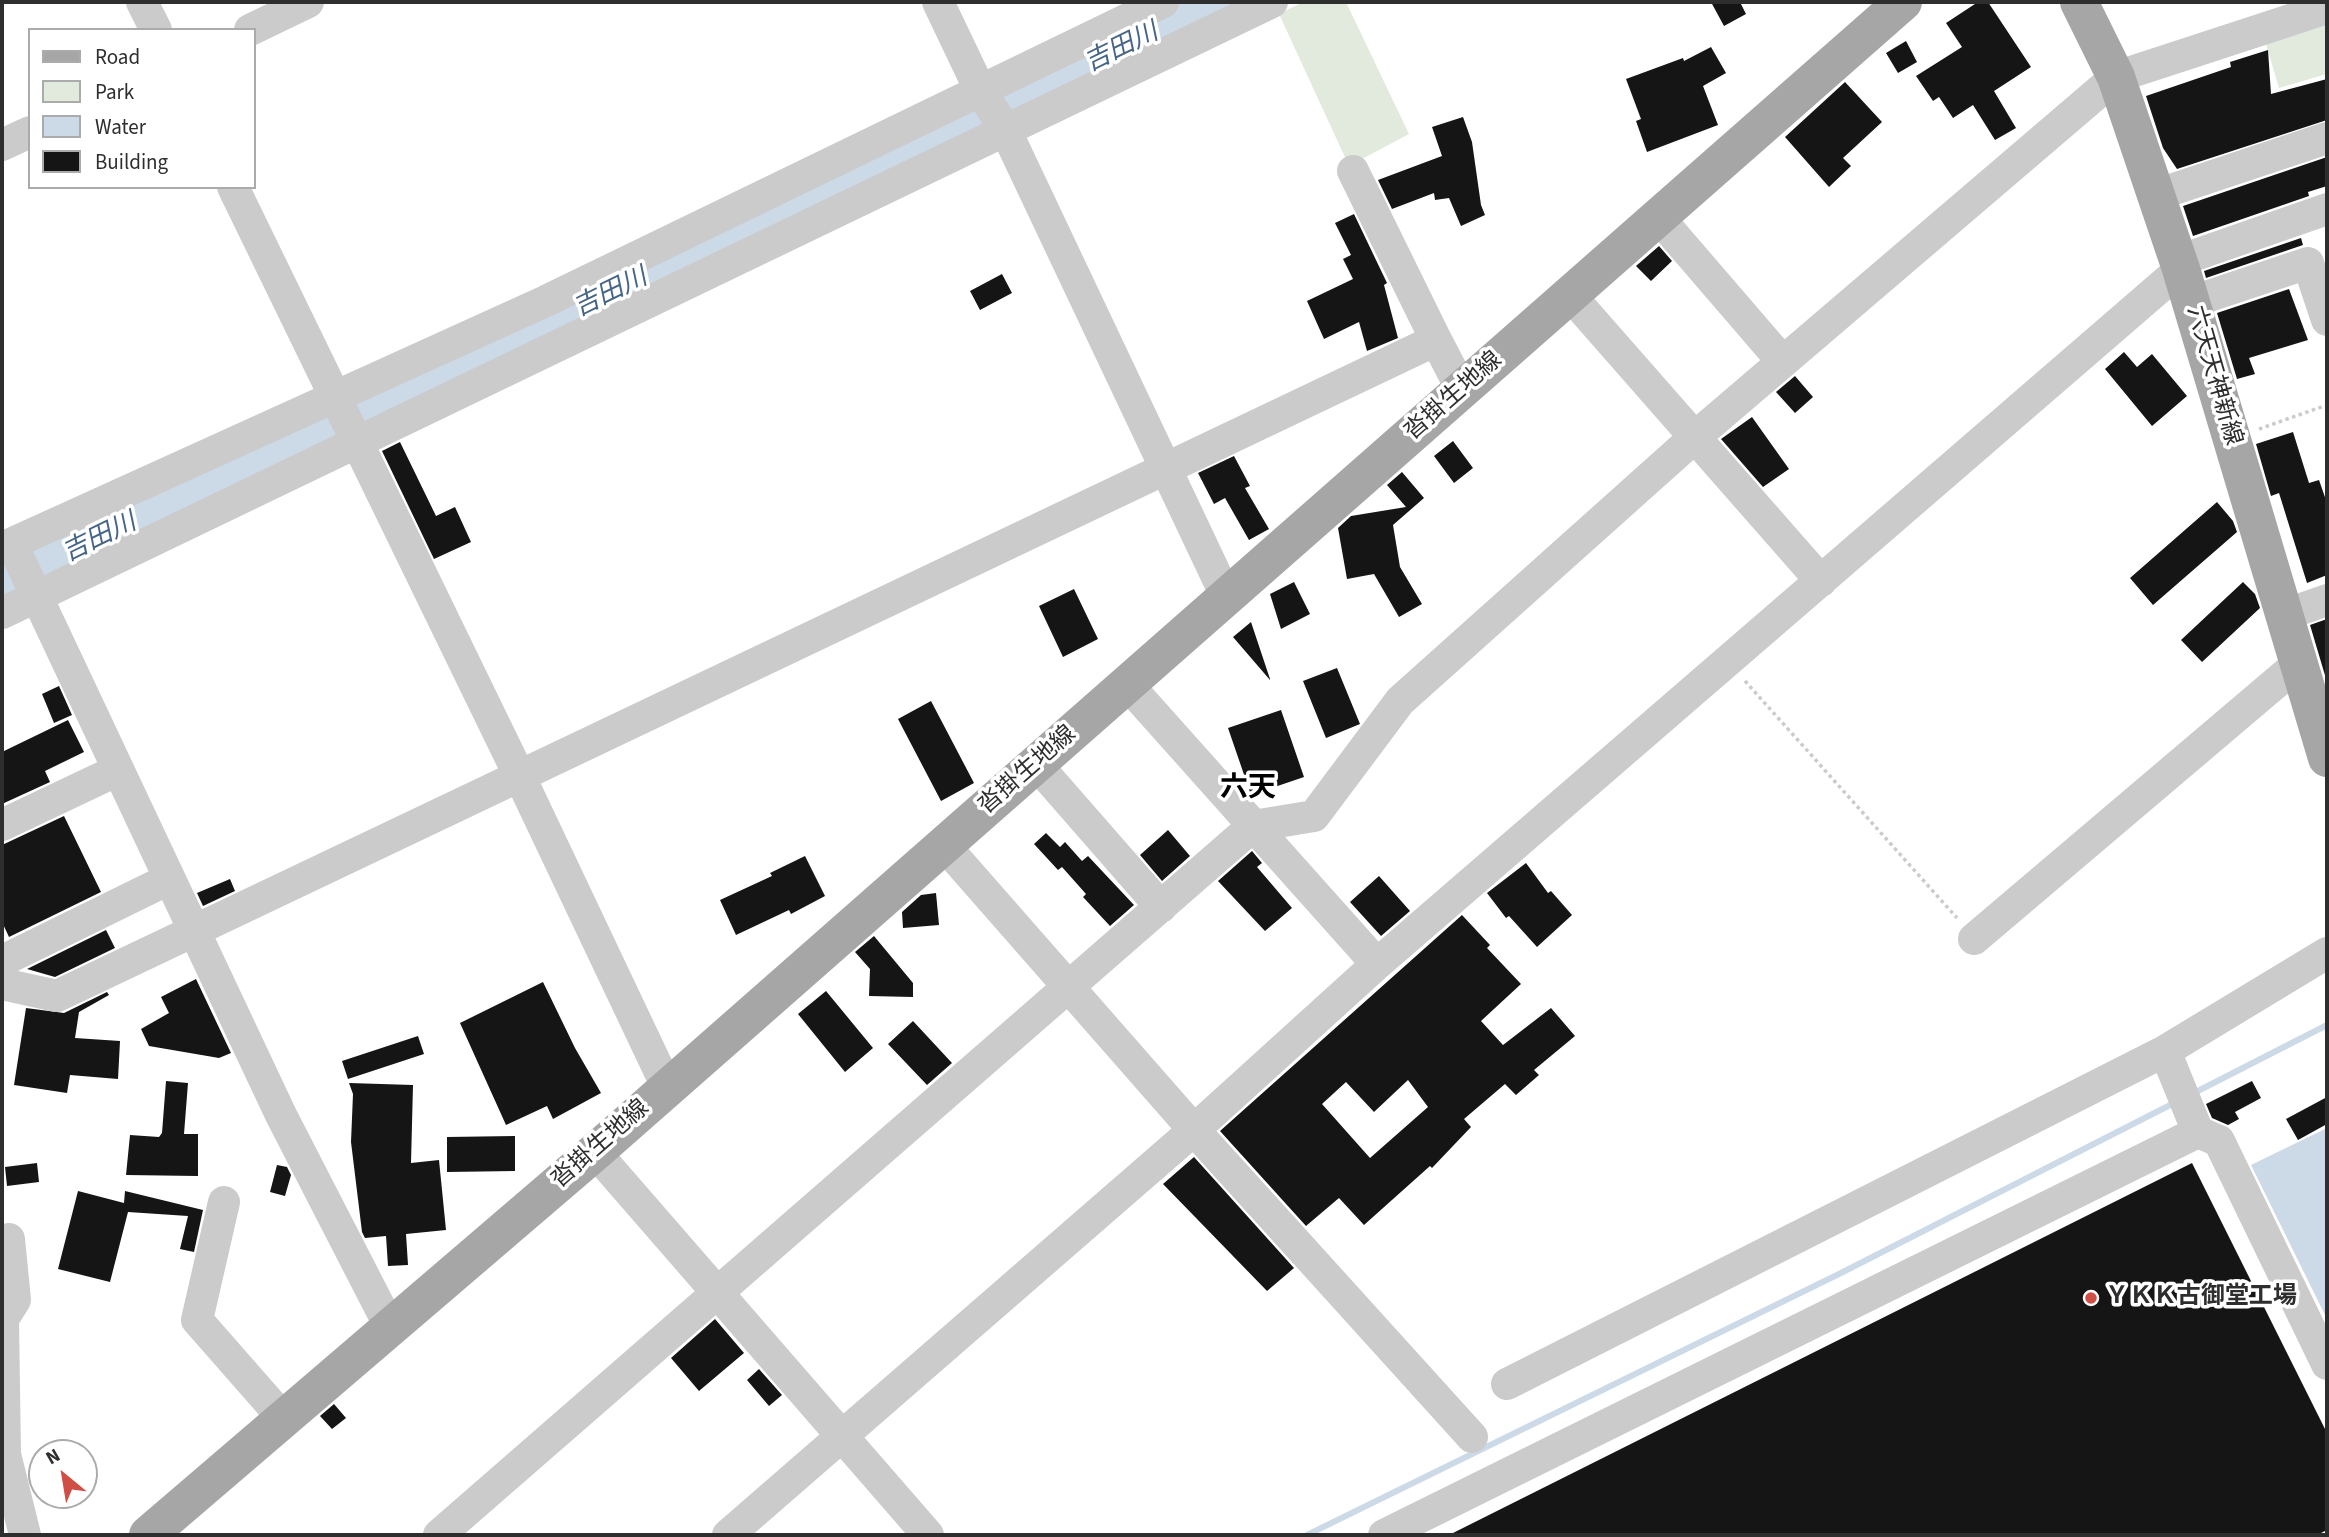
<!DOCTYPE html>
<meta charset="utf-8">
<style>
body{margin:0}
#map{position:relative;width:2329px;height:1537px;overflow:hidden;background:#fff;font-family:"Source Sans 3",sans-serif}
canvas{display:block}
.frame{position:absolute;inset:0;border:4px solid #2e2e2e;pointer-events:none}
.legend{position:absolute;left:28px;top:28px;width:228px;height:161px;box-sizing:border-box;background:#fff;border:2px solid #ababab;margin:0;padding:9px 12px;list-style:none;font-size:21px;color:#2e2e2e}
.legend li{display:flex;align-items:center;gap:14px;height:35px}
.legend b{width:35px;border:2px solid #ababab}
.north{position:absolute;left:28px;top:1439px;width:70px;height:70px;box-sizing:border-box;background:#fff;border:2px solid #ababab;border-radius:50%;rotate:330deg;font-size:19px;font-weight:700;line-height:28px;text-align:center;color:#2e2e2e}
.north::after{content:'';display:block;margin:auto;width:24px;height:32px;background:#cf4e46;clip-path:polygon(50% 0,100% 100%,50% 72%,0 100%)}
</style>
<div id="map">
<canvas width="2329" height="1537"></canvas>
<div class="frame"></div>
<ul class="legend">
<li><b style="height:9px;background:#a6a6a6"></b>Road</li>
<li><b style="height:19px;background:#e2eadd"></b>Park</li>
<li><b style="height:19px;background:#ccd9e7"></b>Water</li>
<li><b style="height:19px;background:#151515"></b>Building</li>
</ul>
<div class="north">N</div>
</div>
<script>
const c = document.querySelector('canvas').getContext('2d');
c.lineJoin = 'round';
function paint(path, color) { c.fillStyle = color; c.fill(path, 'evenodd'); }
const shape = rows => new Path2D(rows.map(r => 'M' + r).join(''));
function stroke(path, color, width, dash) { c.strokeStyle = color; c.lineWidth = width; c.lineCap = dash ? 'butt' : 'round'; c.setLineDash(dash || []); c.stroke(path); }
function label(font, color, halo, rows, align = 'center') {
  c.font = font + ' "Source Sans 3","Noto Sans JP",sans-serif'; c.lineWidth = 7; c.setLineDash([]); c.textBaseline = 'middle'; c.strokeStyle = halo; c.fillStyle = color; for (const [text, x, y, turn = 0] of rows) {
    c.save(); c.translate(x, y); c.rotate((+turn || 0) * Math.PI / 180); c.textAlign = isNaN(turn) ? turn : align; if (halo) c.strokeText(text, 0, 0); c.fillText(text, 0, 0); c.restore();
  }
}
paint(shape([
 [1303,2,1346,2,1409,134,1349,166,1279,14],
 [2327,25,2327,74,2279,88,2266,44]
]), '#e2eadd');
paint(shape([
 [2327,1128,2327,1319,2251,1165]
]), '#ccd9e7');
stroke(shape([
 [2192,1094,2327,1025],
 [1307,1535,1841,1273,2176,1102]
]), '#ccd9e7', 6);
stroke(shape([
 [2,586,1220,2]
]), '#ccd9e7', 38);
paint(shape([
 [1711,2,1740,2,1746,14,1724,26],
 [1978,2,1988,2,2031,67,1994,91,2016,128,1995,140,1973,105,1953,118,1939,97,1933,101,1916,76,1962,47,1946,23],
 [1906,41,1917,62,1898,73,1886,53],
 [1711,47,1726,73,1703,86,1718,125,1647,152,1636,121,1641,119,1626,79,1683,58,1684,61],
 [2268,50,2271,94,2327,79,2327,120,2177,169,2163,148,2146,96,2231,67,2230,62],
 [1845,82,1882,122,1843,158,1851,166,1829,187,1785,137],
 [1463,117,1472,142,1481,205,1485,215,1461,226,1449,198,1435,200,1434,193,1392,209,1378,180,1442,156,1432,127],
 [2327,157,2327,186,2308,192,2309,196,2193,236,2183,206],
 [1354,214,1387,283,1384,285,1398,338,1367,351,1359,322,1324,339,1307,301,1353,279,1343,259,1351,255,1335,223],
 [2301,238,2303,245,2206,278,2204,271],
 [1659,246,1672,261,1651,281,1636,266],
 [1002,274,1012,293,980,310,970,291],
 [2289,289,2308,340,2249,358,2255,374,2237,379,2217,313],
 [2124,352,2137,367,2152,354,2187,396,2152,426,2105,369],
 [1795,376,1813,397,1795,413,1776,392],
 [1752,417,1789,469,1763,487,1721,439],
 [2293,432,2309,483,2319,480,2327,503,2327,575,2307,583,2279,493,2271,496,2256,444],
 [1453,441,1473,468,1454,483,1434,456],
 [400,442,436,516,455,507,471,542,434,559,382,451],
 [1234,456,1250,486,1245,488,1269,529,1249,540,1225,498,1214,504,1198,473],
 [1402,472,1424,498,1393,525,1400,567,1422,604,1399,617,1374,574,1347,579,1338,528,1351,516,1406,507,1387,485],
 [2217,502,2233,521,2237,532,2153,605,2130,578],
 [1294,582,1310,614,1281,629,1270,594],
 [2243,582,2255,594,2260,608,2202,662,2181,640],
 [1074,589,1098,639,1063,657,1039,606],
 [2327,619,2327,682,2310,625],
 [1251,622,1270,679,1270,680,1233,637],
 [1337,668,1360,724,1326,738,1303,681],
 [59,686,72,715,54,723,42,694],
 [931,701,974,783,941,801,898,719],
 [1281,710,1304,777,1251,795,1228,728],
 [68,720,84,752,45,771,50,782,2,804,2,752],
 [64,816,101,892,9,937,2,922,2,845],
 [1168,830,1190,856,1162,881,1140,855],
 [1046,833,1060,847,1065,842,1082,861,1088,856,1134,905,1110,926,1083,897,1086,894,1062,867,1058,870,1034,844],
 [1252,851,1262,863,1257,867,1292,908,1265,931,1218,881],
 [805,856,825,896,791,914,789,910,736,935,720,900,772,876,770,873],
 [1526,863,1548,893,1551,891,1572,915,1537,947,1509,916,1506,918,1487,893],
 [1379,876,1410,911,1381,936,1350,902],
 [230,879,235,891,203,906,197,893],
 [936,893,939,925,903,928,902,912,921,895],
 [1462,915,1490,945,1487,948,1521,984,1481,1021,1503,1045,1551,1008,1575,1036,1534,1070,1539,1075,1516,1095,1505,1084,1464,1119,1471,1127,1432,1168,1430,1166,1364,1225,1339,1198,1306,1226,1220,1131],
 [1408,1080,1428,1107,1370,1158,1322,1104,1346,1082,1374,1112],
 [106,930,115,948,55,977,27,969],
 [874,936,913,983,913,997,869,996,870,969,855,952],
 [196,979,231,1053,219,1058,149,1046,141,1029,169,1013,161,997],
 [543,982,575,1048,601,1093,553,1119,547,1106,506,1125,460,1023],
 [826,991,873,1048,845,1072,798,1014],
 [107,992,109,995,79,1012,75,1038,120,1041,118,1079,70,1075,67,1093,14,1085,26,1008,64,1013],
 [913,1021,952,1063,927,1085,888,1044],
 [418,1036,424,1054,348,1079,342,1061],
 [166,1081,188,1083,184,1134,198,1134,198,1176,126,1175,130,1135,159,1137,162,1133],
 [2252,1081,2261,1098,2235,1112,2239,1119,2228,1125,2212,1118,2206,1104],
 [349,1083,413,1085,411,1163,439,1160,446,1230,406,1234,408,1265,388,1266,386,1236,365,1238,362,1232,351,1142,353,1094],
 [2327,1097,2327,1124,2298,1140,2286,1119],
 [515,1136,515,1171,447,1172,447,1137],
 [1194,1157,1294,1268,1267,1291,1163,1184],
 [37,1163,39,1182,7,1186,5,1167],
 [2192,1163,2327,1433,2327,1530,2317,1535,1449,1535],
 [277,1165,287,1167,291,1175,285,1196,270,1192],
 [78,1191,124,1203,125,1191,203,1210,194,1252,180,1249,188,1216,128,1212,110,1282,58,1269],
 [715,1319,744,1353,699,1391,671,1358],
 [759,1369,782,1395,769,1406,747,1380],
 [334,1404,346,1418,332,1429,320,1416]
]), '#151515');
stroke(shape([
 [2259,429,2327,405],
 [1745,681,1957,918]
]), '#cbcbcb', 3.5, [3.5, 3.5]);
stroke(shape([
 [142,2,156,30],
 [938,2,980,90,1005,129,1226,596],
 [250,30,308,2],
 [2,145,30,132],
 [1353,171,1436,340],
 [233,187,520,777,667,1087],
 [2156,195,2327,138],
 [1659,218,1783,362],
 [2178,261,2327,209],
 [1570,295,1821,581],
 [2191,302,2308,263,2327,320],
 [12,544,281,1115,389,1325],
 [2,548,546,301,1163,2],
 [2,613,1272,2],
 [2284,615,2327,600],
 [1127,684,1377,964],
 [1036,764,1161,907],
 [2,825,118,770],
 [944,845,1194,1130,1472,1437],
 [1974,939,2298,664],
 [2,961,169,879],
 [2,984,57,996,1436,340,1462,390],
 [2165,1051,2327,953],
 [595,1152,928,1535],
 [224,1202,197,1320,283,1418],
 [9,1239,15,1300,3,1319,5,1454,25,1535],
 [1507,1384,2165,1051,2198,1132,2219,1141,2327,1364],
 [439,1535,1253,826,1314,816,1400,701,1695,437,2116,77,2327,8],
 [728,1535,1194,1130,1377,964,2181,269],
 [1384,1535,2198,1132]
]), '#cbcbcb', 32);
stroke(shape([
 [2079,2,2116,77,2181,269,2327,758],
 [148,1535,595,1152,1903,2]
]), '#a6a6a6', 38);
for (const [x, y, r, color] of [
 [2091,1298,7,"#cf4e46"]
]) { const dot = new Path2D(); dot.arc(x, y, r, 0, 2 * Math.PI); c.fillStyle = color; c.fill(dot); stroke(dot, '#fff', 2.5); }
label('24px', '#2e2e2e', '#fff', [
 ["六天天神新線",2213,376,74],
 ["沓掛生地線",1454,397,-41],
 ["沓掛生地線",1028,771,-41],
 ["沓掛生地線",601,1145,-41]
]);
label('bold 24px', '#2e2e2e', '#fff', [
 ["ＹＫＫ古御堂工場",2105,1298]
], 'left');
label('italic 26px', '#466586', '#fff', [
 ["吉田川",1122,49,-26],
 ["吉田川",611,294,-26],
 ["吉田川",100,539,-26]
]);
label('bold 28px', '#000', '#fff', [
 ["六天",1248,790]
]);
</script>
